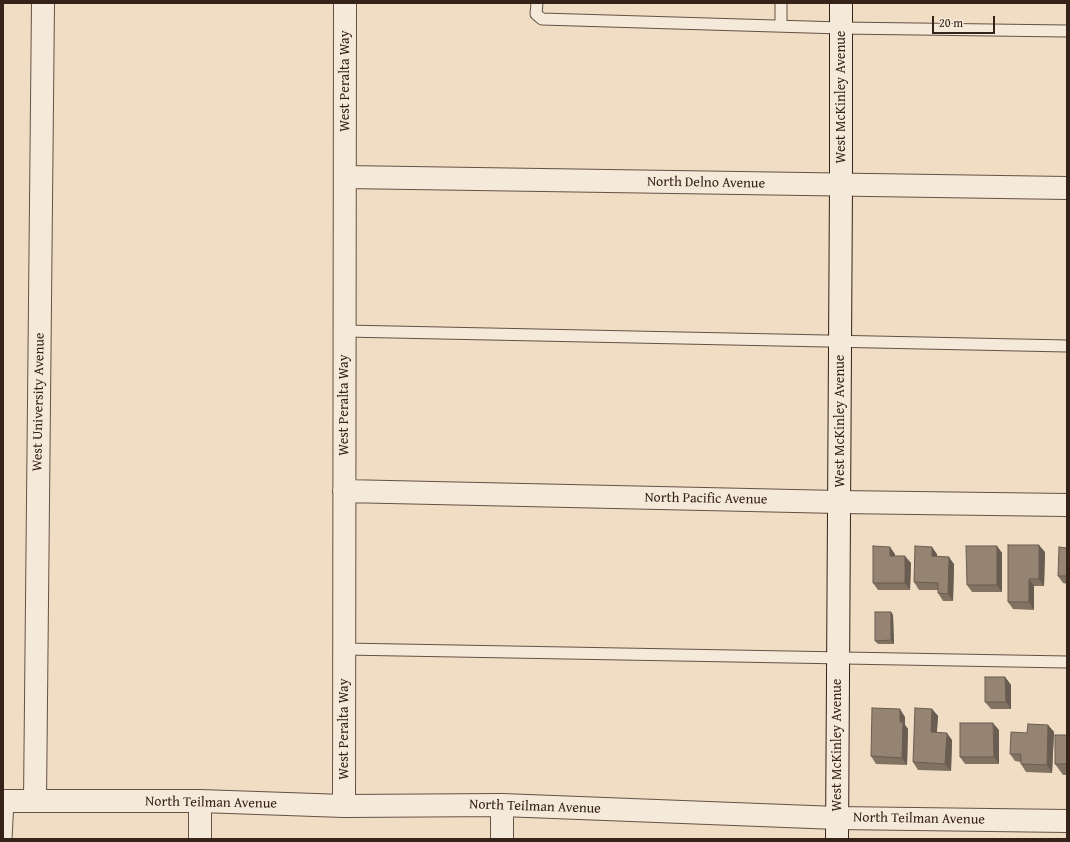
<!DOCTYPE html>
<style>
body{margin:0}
#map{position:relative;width:1070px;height:842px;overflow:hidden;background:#f0ddc4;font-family:"Gentium Book Plus",serif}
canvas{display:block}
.frame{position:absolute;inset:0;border:4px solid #352319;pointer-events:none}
.scale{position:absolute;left:932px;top:16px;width:63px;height:18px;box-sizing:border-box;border:2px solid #352319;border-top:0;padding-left:5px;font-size:12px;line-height:14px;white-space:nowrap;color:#352319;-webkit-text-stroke:3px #f5e9d9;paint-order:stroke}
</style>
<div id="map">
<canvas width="1070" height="842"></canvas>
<div class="frame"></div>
<div class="scale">20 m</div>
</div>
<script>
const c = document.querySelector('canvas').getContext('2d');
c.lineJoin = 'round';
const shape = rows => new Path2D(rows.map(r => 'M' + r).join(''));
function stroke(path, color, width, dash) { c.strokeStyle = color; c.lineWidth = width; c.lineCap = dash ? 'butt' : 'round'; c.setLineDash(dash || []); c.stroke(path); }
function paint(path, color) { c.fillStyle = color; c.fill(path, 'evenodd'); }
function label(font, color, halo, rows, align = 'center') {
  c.font = font + ' "Gentium Book Plus",serif'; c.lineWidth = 3; c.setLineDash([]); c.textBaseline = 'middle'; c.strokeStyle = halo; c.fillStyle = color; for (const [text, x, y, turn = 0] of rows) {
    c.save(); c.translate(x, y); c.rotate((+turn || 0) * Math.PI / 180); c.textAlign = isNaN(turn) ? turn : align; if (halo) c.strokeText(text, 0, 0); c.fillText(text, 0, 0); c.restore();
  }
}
const service = shape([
 [537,3,536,14,542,19,841,28,1067,31],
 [781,26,781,3],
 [345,331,1067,346],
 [344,649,1067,662],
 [6,839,8,801]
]);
const minor = shape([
 [345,177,1067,188],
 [344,491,839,502,1067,505],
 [3,801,200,801,344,806,502,805,837,818,1067,821],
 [35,801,43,3],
 [344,806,345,3],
 [200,839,200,801],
 [502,839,502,805]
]);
const secondary = shape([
 [837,839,841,185,841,3]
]);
stroke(service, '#645244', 13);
stroke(minor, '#645244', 24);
stroke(secondary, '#352319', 24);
stroke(service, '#f5e9d9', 11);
stroke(minor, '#f5e9d9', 22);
stroke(secondary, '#f5e9d9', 22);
paint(shape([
 [997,546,1002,553,1002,592,972,592,967,585],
 [1067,548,1067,584,1063,583,1058,576],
 [1045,552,1044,586,1034,586,1034,610,1013,609,1008,602],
 [895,554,895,556,911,563,910,590,878,590,873,583],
 [937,554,937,557,954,564,953,601,943,601,938,593,938,590,919,590,914,582],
 [891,612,893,615,894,644,878,644,875,641],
 [1005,677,1011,685,1011,709,991,709,985,702],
 [932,709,938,716,937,732,952,740,951,771,918,770,913,762],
 [905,717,905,725,908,729,907,765,876,764,871,756],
 [1048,725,1054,732,1052,773,1026,772,1021,764,1021,762,1015,761,1010,754,1027,733],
 [999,730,999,764,965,764,960,757],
 [1067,735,1067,775,1063,775,1055,764]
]), '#817262');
paint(shape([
 [1039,545,1045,552,1044,586,1039,579],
 [997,546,1002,553,1002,592,997,585],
 [890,547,895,554,895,563,890,556],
 [932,547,937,554,937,564,932,556],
 [905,556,911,563,910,590,905,583],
 [949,557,954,564,953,601,948,594],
 [1029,579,1034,586,1034,610,1029,602],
 [891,612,893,615,894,644,891,640],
 [1005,677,1011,685,1011,709,1006,702],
 [900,709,905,717,905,725,908,729,907,765,902,758,900,722],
 [932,709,938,716,936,740,931,732],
 [993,723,999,730,999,764,994,757],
 [1048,725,1054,732,1052,773,1047,765],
 [947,733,952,740,951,771,945,764]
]), '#695c50');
const building = shape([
 [1008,545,1039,545,1039,579,1029,579,1029,602,1008,602,1008,545],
 [873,546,890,547,890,556,905,556,905,583,873,583,873,546],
 [915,546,932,547,932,556,949,557,948,594,938,593,938,583,914,582,915,546],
 [966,546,997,546,997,585,967,585,966,546],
 [1059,547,1067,548,1067,576,1058,576,1059,547],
 [875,612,891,612,891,640,875,641,875,612],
 [985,677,1005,677,1006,702,985,702,985,677],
 [872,708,900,709,900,722,903,722,902,758,871,756,872,708],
 [915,708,932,709,931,732,947,733,945,764,913,762,915,708],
 [960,723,993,723,994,757,960,757,960,723],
 [1028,724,1048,725,1047,765,1021,764,1021,754,1010,754,1011,732,1027,733,1028,724],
 [1055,735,1067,735,1067,764,1055,764,1055,735]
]);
paint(building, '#968472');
stroke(building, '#695c50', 1);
label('14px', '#352319', '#f5e9d9', [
 ["West Peralta Way",345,81,-90],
 ["West McKinley Avenue",841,97,-90],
 ["North Delno Avenue",706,183,1],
 ["West University Avenue",39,402,-89],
 ["West Peralta Way",344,405,-90],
 ["West McKinley Avenue",840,421,-90],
 ["North Pacific Avenue",706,499,1],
 ["West Peralta Way",344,729,-90],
 ["West McKinley Avenue",837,745,-90],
 ["North Teilman Avenue",211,803,1],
 ["North Teilman Avenue",535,807,2],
 ["North Teilman Avenue",919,819,1]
]);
</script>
